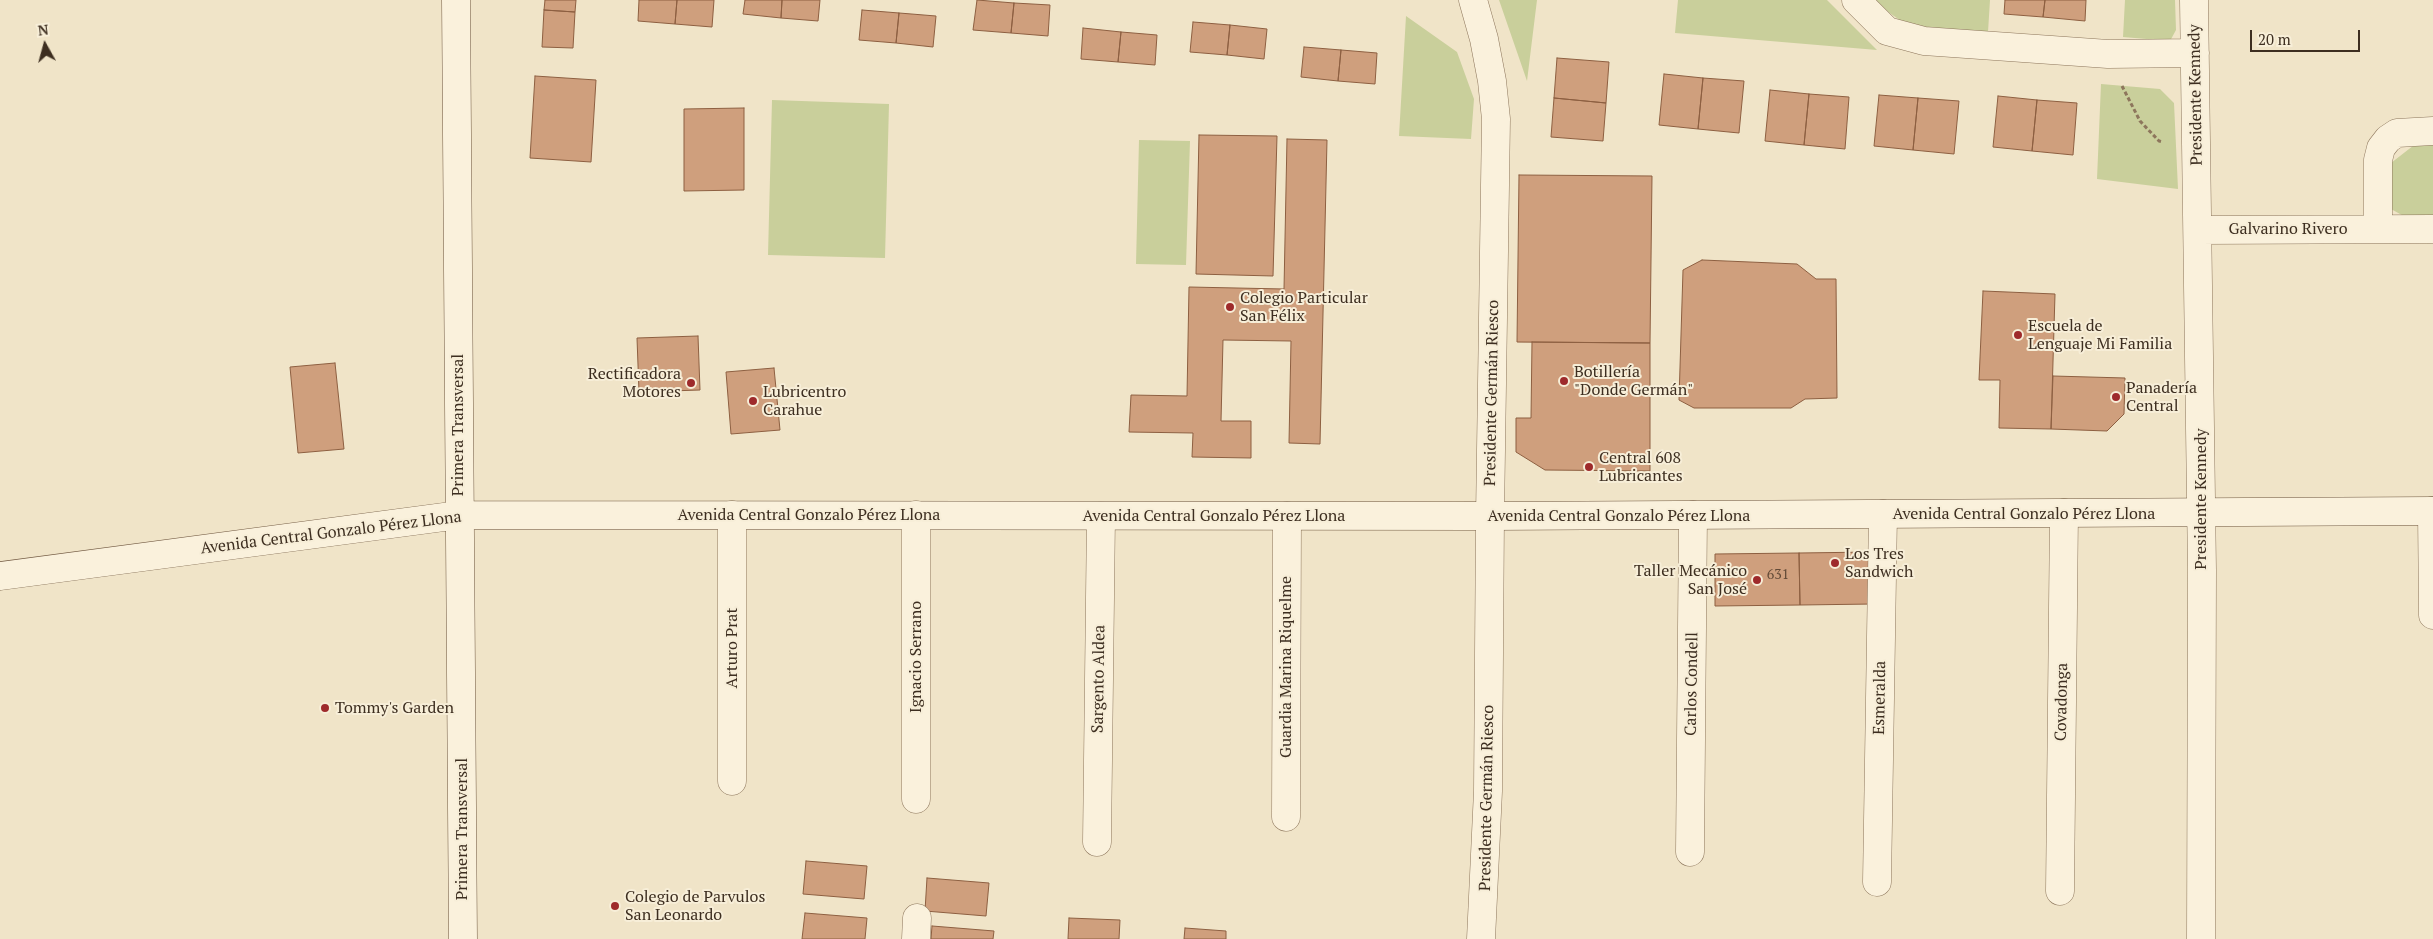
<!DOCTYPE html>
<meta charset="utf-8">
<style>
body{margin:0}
#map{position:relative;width:2433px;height:939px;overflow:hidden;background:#f0e4c8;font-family:"PT Serif",serif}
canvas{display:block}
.north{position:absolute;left:20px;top:20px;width:50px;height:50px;-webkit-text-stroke:4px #f7eed8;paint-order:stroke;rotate:353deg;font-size:14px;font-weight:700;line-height:20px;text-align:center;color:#3d2e20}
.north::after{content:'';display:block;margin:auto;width:18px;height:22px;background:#3d2e20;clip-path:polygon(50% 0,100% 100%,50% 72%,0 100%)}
.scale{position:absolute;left:2250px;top:30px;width:110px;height:22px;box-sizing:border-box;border:2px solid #3d2e20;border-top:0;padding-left:6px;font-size:15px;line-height:18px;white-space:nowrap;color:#3d2e20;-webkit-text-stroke:4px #f7eed8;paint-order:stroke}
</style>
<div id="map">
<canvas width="2433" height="939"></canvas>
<div class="north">N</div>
<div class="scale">20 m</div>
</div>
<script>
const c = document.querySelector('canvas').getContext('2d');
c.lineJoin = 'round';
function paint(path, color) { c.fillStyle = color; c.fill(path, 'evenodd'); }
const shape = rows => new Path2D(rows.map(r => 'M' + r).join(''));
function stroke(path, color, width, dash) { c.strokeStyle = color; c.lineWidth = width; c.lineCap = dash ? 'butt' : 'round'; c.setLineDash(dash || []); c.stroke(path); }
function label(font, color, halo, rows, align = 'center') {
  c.font = font + ' "PT Serif",serif'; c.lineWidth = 4; c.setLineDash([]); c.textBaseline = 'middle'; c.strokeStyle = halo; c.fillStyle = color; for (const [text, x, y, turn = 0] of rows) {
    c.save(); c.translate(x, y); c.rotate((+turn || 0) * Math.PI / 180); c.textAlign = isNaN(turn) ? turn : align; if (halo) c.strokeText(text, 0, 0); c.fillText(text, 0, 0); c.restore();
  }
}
paint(shape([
 [1499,0,1537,0,1527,81],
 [1678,0,1827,0,1877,50,1675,33],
 [1876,0,1990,0,1988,32,1914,30,1884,9],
 [2125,0,2175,0,2176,30,2170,41,2123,37],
 [1406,16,1457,52,1474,99,1471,139,1399,136],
 [2101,84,2160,89,2174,103,2178,189,2097,179],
 [772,100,889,104,885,258,768,255],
 [1139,140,1190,141,1186,265,1136,264],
 [2418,142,2433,142,2433,220,2409,219,2391,209,2391,163]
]), '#c9cf9b');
const building = shape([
 [545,0,576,0,575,12,544,10,545,0],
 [639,0,677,0,675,24,638,21,639,0],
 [677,0,714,0,712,27,675,24,677,0],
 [745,0,782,0,781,18,743,14,745,0],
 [782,0,820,0,818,21,781,18,782,0],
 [977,0,1014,3,1011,33,973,30,977,0],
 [2005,0,2045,0,2043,17,2004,14,2005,0],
 [2045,0,2086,0,2085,21,2043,17,2045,0],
 [1014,3,1050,5,1048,36,1011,33,1014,3],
 [544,10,575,12,573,48,542,47,544,10],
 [862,10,899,13,896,43,859,40,862,10],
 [899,13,936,16,933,47,896,43,899,13],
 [1193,22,1230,25,1227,55,1190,52,1193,22],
 [1230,25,1267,29,1264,59,1227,55,1230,25],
 [1083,28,1121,32,1118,62,1081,59,1083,28],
 [1121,32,1157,35,1155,65,1118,62,1121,32],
 [1304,47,1341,50,1338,81,1301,77,1304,47],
 [1341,50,1377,53,1375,84,1338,81,1341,50],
 [1557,58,1609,62,1606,103,1554,98,1557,58],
 [1664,74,1703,78,1698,129,1659,125,1664,74],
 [535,76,596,80,591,162,530,158,535,76],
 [1703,78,1744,81,1739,133,1698,129,1703,78],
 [1770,90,1809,94,1804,145,1765,141,1770,90],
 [1809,94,1849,97,1845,149,1804,145,1809,94],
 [1879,95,1918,98,1913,150,1874,146,1879,95],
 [1998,96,2037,100,2032,151,1993,147,1998,96],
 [1554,98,1606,103,1603,141,1551,137,1554,98],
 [1918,98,1959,101,1954,154,1913,150,1918,98],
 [2037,100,2077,103,2073,155,2032,151,2037,100],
 [744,108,744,190,684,191,684,109,744,108],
 [1199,135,1277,136,1273,276,1196,274,1199,135],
 [1287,139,1327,140,1320,444,1289,443,1291,341,1223,340,1221,421,1251,421,1251,458,1192,457,1193,433,1129,432,1131,395,1187,396,1189,287,1284,289,1287,139],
 [1519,175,1652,176,1650,343,1517,342,1519,175],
 [1702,260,1797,264,1816,279,1836,279,1837,398,1805,399,1791,408,1694,408,1679,400,1683,270,1702,260],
 [1983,291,2055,294,2051,429,1999,428,2000,380,1979,380,1983,291],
 [698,336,700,390,639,392,637,338,698,336],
 [1532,342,1650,343,1650,471,1545,470,1516,452,1516,418,1531,418,1532,342],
 [335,363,344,449,298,453,290,367,335,363],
 [774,368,780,430,731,434,726,372,774,368],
 [2053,376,2125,378,2124,414,2107,431,2051,429,2053,376],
 [1872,552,1873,604,1800,605,1799,553,1872,552],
 [1799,553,1800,605,1715,606,1715,554,1799,553],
 [806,861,867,866,864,899,803,894,806,861],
 [927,878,989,883,986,916,925,911,927,878],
 [805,913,867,918,865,939,802,939,805,913],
 [1069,918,1120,920,1119,939,1068,939,1069,918],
 [932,926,994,931,993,939,931,939,932,926],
 [1185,928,1226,931,1226,939,1184,939,1185,928]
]);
paint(building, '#cf9f7d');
stroke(building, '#8d5f41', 1);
const street = shape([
 [1473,0,1484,39,1492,81,1496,119,1490,516,1488,791,1481,939],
 [1856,0,1887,31,1924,41,2108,54,2195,53],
 [2194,0,2202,570,2201,939],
 [2378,229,2378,160,2381,148,2388,139,2397,133,2433,131],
 [2198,230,2433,229],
 [2432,511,2433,615],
 [732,515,732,781],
 [916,799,916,515],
 [1286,817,1287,516],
 [1097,842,1101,516],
 [1690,852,1693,515],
 [1877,882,1883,514],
 [2060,891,2064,513],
 [916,939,917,918]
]);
const secondary = shape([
 [456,0,463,939],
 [0,576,459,515,1490,516,2433,511]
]);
stroke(street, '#8d765c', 29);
stroke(secondary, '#6f573f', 29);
stroke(shape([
 [2122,86,2140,121,2159,141,2163,142]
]), '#8d765c', 3, [4, 2.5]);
stroke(street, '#faf1dc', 28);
stroke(secondary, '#faf1dc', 28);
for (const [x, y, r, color] of [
 [1230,307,5,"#9e2a2b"],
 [2018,335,5,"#9e2a2b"],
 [1564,381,5,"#9e2a2b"],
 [691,383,5,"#9e2a2b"],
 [2116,397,5,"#9e2a2b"],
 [753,401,5,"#9e2a2b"],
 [1589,467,5,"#9e2a2b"],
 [1835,563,5,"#9e2a2b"],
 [1757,580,5,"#9e2a2b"],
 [325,708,5,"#9e2a2b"],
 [615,906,5,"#9e2a2b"]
]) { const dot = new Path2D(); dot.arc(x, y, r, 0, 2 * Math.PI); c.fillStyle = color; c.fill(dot); stroke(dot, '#f7eed8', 2); }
label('14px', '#624a37', null, [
 ["631",1778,575]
]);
label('16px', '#3d2e20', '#f7eed8', [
 ["Presidente Kennedy",2196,95,-91],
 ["Galvarino Rivero",2288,229],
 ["Presidente Germán Riesco",1492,393,-89],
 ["Primera Transversal",458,425,-90],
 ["Presidente Kennedy",2201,499,-90],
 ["Avenida Central Gonzalo Pérez Llona",2024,514],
 ["Avenida Central Gonzalo Pérez Llona",809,515],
 ["Avenida Central Gonzalo Pérez Llona",1214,516],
 ["Avenida Central Gonzalo Pérez Llona",1619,516],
 ["Avenida Central Gonzalo Pérez Llona",331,533,-7],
 ["Arturo Prat",732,648,-90],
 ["Ignacio Serrano",916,657,-90],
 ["Guardia Marina Riquelme",1286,667,-90],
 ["Sargento Aldea",1099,679,-89],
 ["Carlos Condell",1692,684,-89],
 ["Esmeralda",1880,698,-89],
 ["Covadonga",2062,702,-89],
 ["Presidente Germán Riesco",1487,798,-89],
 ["Primera Transversal",462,829,-90]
]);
label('16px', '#3d2e20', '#f7eed8', [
 ["Colegio Particular",1240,298],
 ["San Félix",1240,316],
 ["Escuela de",2028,326],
 ["Lenguaje Mi Familia",2028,344],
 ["Botillería",1574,372],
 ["\"Donde Germán\"",1574,390],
 ["Rectificadora",681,374,"right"],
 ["Motores",681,392,"right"],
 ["Panadería",2126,388],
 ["Central",2126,406],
 ["Lubricentro",763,392],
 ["Carahue",763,410],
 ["Central 608",1599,458],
 ["Lubricantes",1599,476],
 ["Los Tres",1845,554],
 ["Sandwich",1845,572],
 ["Taller Mecánico",1747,571,"right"],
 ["San José",1747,589,"right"],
 ["Tommy's Garden",335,708],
 ["Colegio de Parvulos",625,897],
 ["San Leonardo",625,915]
], 'left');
</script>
